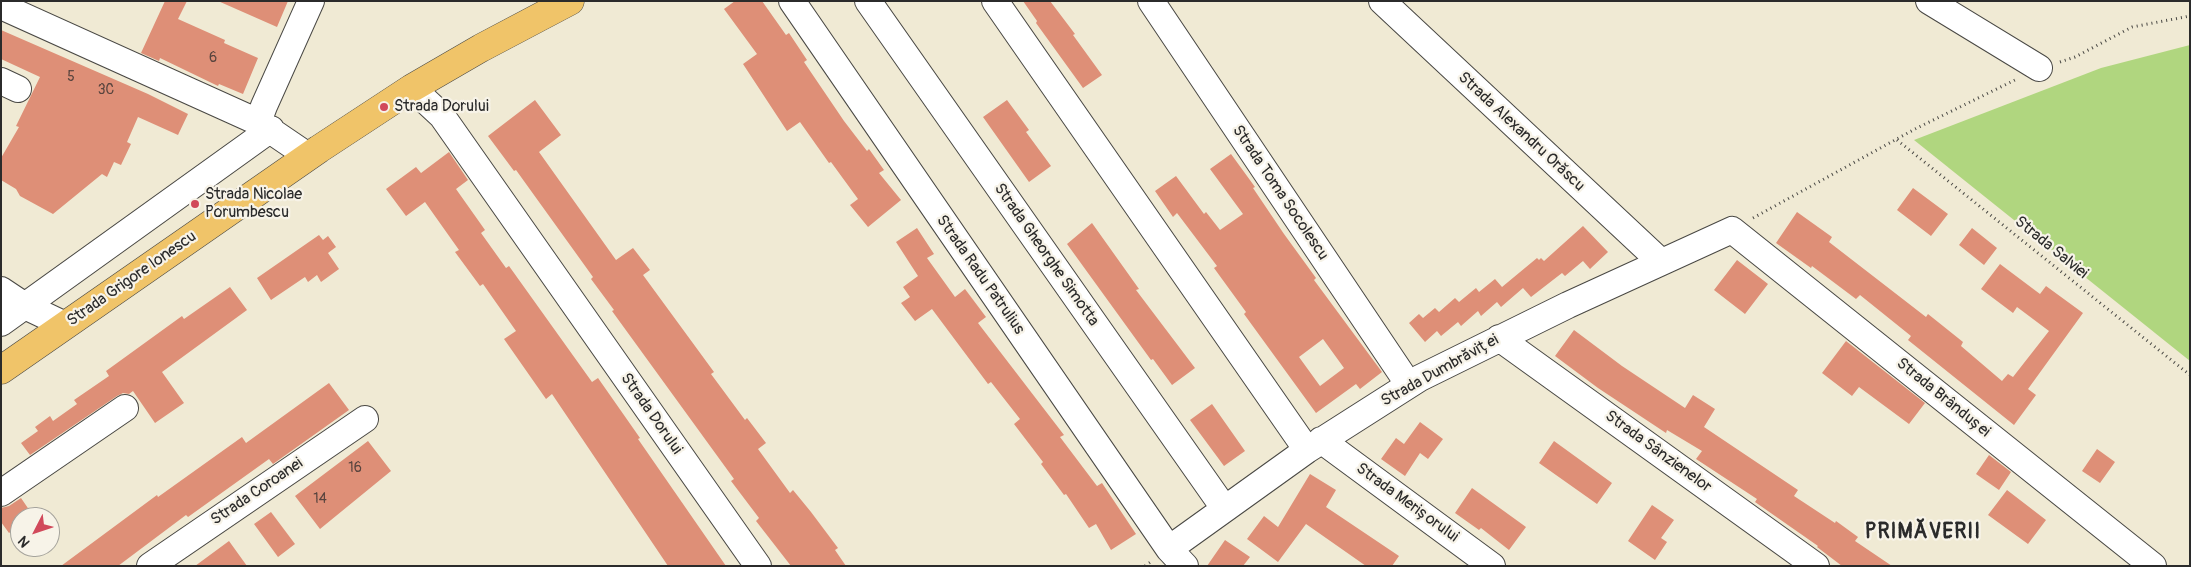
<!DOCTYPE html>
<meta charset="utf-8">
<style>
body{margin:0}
#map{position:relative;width:2191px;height:567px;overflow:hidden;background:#f0ead4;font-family:Pangolin,sans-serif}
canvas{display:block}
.frame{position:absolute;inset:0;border:2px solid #2b2b2b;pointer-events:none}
.north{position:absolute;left:10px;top:507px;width:50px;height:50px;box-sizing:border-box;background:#f7f3e8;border:1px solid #a5a39c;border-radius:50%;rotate:229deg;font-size:14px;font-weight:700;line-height:20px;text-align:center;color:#2b2b2b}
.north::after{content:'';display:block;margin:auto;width:18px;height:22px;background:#d1495b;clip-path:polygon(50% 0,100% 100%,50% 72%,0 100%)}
</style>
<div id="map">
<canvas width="2191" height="567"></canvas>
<div class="frame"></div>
<div class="north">N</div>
</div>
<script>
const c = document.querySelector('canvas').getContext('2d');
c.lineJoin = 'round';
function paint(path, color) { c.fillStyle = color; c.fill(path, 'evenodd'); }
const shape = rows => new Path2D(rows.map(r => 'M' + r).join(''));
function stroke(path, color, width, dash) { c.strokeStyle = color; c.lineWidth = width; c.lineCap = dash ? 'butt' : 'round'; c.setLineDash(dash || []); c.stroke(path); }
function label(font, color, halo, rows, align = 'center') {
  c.font = font + ' Pangolin,sans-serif'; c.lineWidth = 4.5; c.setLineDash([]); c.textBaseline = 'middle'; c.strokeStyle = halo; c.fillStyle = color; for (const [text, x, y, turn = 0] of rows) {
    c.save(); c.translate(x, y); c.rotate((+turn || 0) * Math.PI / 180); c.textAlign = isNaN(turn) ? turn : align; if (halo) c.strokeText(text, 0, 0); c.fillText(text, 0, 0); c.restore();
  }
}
paint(shape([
 [2190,45,2190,361,1914,140,2101,68]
]), '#b0d67f');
paint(shape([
 [165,1,187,1,178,19,225,40,224,43,258,58,243,94,219,84,218,86,160,58,159,61,141,53],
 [218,1,288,1,277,27],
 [735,1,762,1,786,35,789,33,807,60,804,62,844,121,867,151,869,149,884,170,879,173,901,200,868,227,850,205,858,199,831,162,829,163,800,122,787,131,743,64,757,54,724,9],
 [1023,1,1050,1,1075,34,1073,35,1102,75,1083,88,1036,23,1037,21],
 [1,30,148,94,188,114,178,135,138,117,127,142,131,144,121,165,114,162,107,177,102,174,53,214,20,196,16,189,1,180,1,158,19,127,16,126,40,77,1,59],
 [535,100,561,135,539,152,616,260,633,248,650,270,643,275,714,372,711,374,745,420,747,418,766,443,758,449,790,493,793,490,811,512,838,548,835,550,846,566,791,566,756,521,759,518,731,481,734,479,612,311,614,310,591,279,593,277,516,170,514,171,488,136],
 [1007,100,1029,130,1026,132,1051,166,1029,182,983,117],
 [449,152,468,180,456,189,485,230,481,233,506,268,509,266,592,382,598,378,640,438,638,439,726,566,668,566,552,394,546,399,504,339,516,331,483,284,480,286,455,252,459,250,425,202,406,216,386,189,416,167,421,173],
 [1231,154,1255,187,1253,188,1284,234,1316,278,1314,280,1382,372,1360,389,1356,384,1316,413,1244,314,1246,312,1214,268,1217,266,1177,213,1173,217,1155,191,1176,176,1204,214,1206,212,1220,230,1243,214,1210,169],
 [1323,339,1344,368,1320,386,1299,357],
 [1913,188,1948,214,1931,236,1897,210],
 [1797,212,1832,237,1829,242,1926,317,1928,314,1963,342,1961,346,2002,381,2008,374,2013,377,2049,331,2017,307,2013,313,1981,289,2000,264,2040,294,2046,286,2083,313,2028,389,2036,395,2014,425,1908,340,1911,336,1860,295,1856,299,1812,266,1811,268,1776,243],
 [1092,223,1139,289,1136,290,1195,368,1172,385,1153,359,1151,360,1067,244],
 [1583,226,1608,252,1590,269,1583,261,1565,276,1562,273,1531,297,1523,288,1501,307,1497,302,1481,316,1478,311,1461,326,1458,322,1441,336,1437,331,1425,342,1409,323,1419,314,1423,318,1435,308,1439,312,1455,298,1459,302,1476,288,1479,292,1495,279,1502,287,1537,258,1539,260,1541,258,1544,261],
 [917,228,934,254,927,258,955,297,965,289,986,317,978,323,1064,435,1060,437,1097,486,1102,483,1136,534,1111,550,1096,524,1089,528,1066,494,1064,495,1041,464,1043,462,1014,424,1020,419,991,382,988,384,932,309,915,321,901,303,910,297,903,287,918,276,896,242],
 [1972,228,1997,248,1984,265,1959,245],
 [319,235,323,240,328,236,336,247,328,253,339,269,321,282,317,275,308,282,305,277,271,300,257,278],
 [1737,260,1768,284,1745,314,1714,290],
 [230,287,247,310,162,372,184,403,155,423,133,391,129,394,123,393,117,396,30,455,21,443,38,431,35,427,50,416,53,421,77,404,74,400,109,376,106,371,182,316,184,319],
 [1574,330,1622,366,1685,408,1693,395,1715,409,1704,427,1798,490,1794,496,1835,523,1836,521,1858,537,1855,541,1892,566,1842,566,1817,547,1818,546,1755,502,1757,499,1696,459,1702,451,1667,430,1666,433,1598,388,1555,356],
 [1846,341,1925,403,1909,424,1859,387,1852,396,1822,373],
 [329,383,349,410,273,464,269,459,188,517,186,515,118,566,61,566,157,495,158,497,242,437,246,443],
 [1212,404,1245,451,1224,466,1190,420],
 [1420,422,1443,439,1428,459,1420,453,1405,476,1381,459,1396,438,1404,444],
 [368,441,391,471,320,529,295,496],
 [1554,441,1612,483,1597,504,1539,463],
 [2097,449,2115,462,2100,483,2082,471],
 [1989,455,2011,472,1999,490,1976,474],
 [1310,474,1336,490,1326,507,1399,556,1392,566,1366,566,1306,524,1278,562,1247,539,1264,516,1278,527],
 [1472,488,1526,527,1509,550,1481,528,1479,530,1455,513],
 [2007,490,2046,520,2028,544,1988,515],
 [21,498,34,517,20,517,20,525,9,533,1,522,1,508,9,506],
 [1652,505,1674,520,1661,538,1667,542,1655,560,1628,541],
 [271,512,295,544,278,557,254,524],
 [1225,540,1250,557,1243,566,1207,566],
 [229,541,247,566,195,566]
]), '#de8f77');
const minor = shape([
 [792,1,1169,549,1185,566],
 [868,1,1224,508],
 [995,1,1307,450],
 [1151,1,1409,385],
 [1382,1,1661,262],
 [1929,1,2039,68],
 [1,6,258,122,308,156],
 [1,81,18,89],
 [412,88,442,116,758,566],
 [258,122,264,106,311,1],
 [1,290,25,306,65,325],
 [1,323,271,129],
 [1499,338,1816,566],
 [1321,440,1492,566],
 [1,493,125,408],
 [1169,549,1307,450,1420,378,1568,305,1732,230,2153,566],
 [150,566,365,419]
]);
const major = shape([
 [1,370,319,149,412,88,481,48,570,1]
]);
stroke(minor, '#494844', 28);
stroke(major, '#494844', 29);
stroke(shape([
 [2060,62,2075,57,2132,27,2190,16],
 [1897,140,2190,375],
 [1753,218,1915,129,2017,79],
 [1145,566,1152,561]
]), '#494844', 3, [1, 4]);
stroke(minor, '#fff', 26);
stroke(major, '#f0c469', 28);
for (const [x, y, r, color] of [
 [384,107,5,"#d1495b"],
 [195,204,5,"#d1495b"]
]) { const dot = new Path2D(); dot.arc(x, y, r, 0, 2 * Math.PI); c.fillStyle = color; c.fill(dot); stroke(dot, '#f7f3e8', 2); }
label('14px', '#58443e', null, [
 ["6",213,58],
 ["5",71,77],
 ["3C",106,90],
 ["16",355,468],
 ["14",320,499]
]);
label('16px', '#2b2b2b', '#f7f3e8', [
 ["Strada Dorului",394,107],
 ["Strada Nicolae",205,195],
 ["Porumbescu",205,213]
], 'left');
label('16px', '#2b2b2b', '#f7f3e8', [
 ["Strada Alexandru Orăscu",1521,132,43],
 ["Strada Toma Socolescu",1280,193,56],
 ["Strada Salviei",2051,248,39],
 ["Strada Gheorghe Simotta",1046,255,55],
 ["Strada Radu Patrulius",980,275,55],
 ["Strada Grigore Ionescu",132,279,-35],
 ["Strada Dumbrăviței",1440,371,-29],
 ["Strada Brândușei",1943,398,39],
 ["Strada Dorului",651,414,55],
 ["Strada Sânzienelor",1658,452,36],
 ["Strada Coroanei",257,492,-34],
 ["Strada Merișorului",1407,503,36]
]);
c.letterSpacing = '1px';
label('bold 21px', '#2b2b2b', '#f7f3e8', [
 ["PRIMĂVERII",1923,533]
]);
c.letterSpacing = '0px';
</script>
